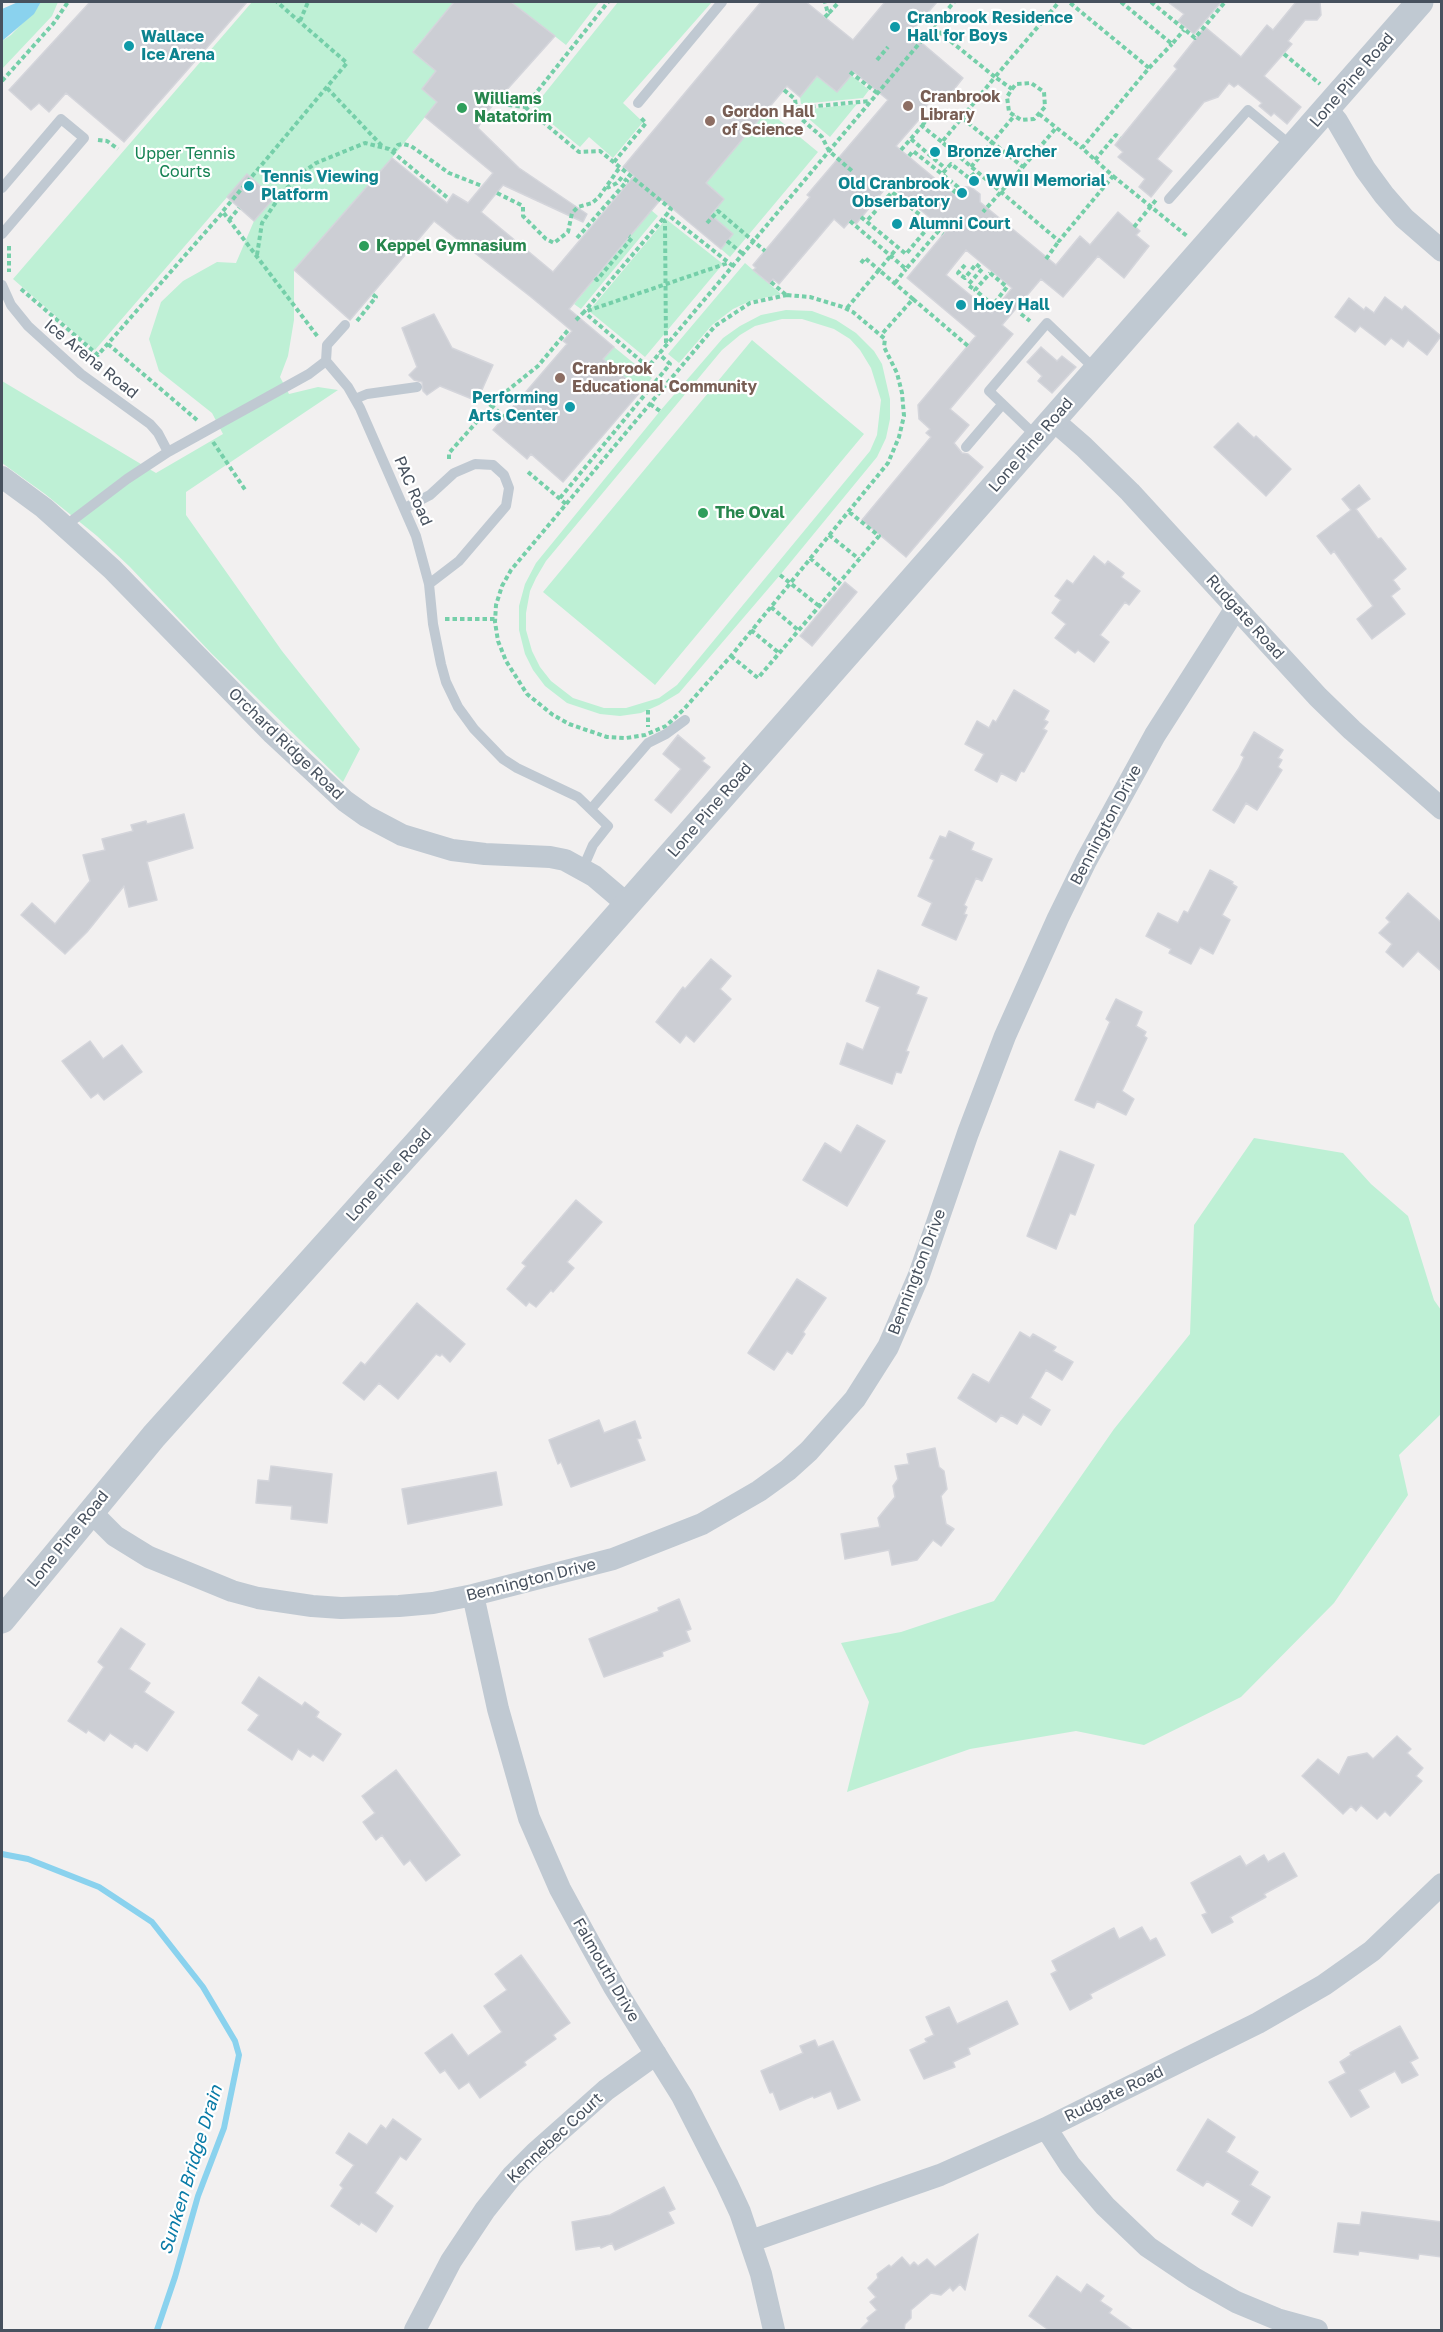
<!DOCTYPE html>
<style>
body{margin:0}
#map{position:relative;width:1443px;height:2332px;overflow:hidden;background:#f2f0f0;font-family:"Golos Text",sans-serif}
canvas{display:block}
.frame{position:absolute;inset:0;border:3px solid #47515e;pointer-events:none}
</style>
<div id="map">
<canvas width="1443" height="2332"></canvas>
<div class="frame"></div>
</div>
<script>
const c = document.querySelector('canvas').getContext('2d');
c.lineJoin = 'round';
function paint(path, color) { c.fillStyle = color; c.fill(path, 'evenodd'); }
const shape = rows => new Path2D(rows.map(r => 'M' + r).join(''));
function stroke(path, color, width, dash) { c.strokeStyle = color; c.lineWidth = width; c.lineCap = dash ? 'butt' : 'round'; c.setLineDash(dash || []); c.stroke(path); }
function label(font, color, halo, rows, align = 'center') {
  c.font = font + ' "Golos Text",sans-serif'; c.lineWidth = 4.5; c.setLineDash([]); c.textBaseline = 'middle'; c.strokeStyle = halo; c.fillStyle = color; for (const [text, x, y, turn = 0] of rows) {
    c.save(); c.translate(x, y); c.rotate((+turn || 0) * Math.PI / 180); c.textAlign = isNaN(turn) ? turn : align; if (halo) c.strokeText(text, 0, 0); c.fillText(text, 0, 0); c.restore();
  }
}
paint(shape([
 [41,2,58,2,52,16,2,69,2,41,11,35,38,7],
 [252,2,454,2,413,51,436,71,422,89,437,102,392,158,294,270,294,320,288,356,280,377,289,394,318,387,338,390,186,492,186,515,282,651,360,749,343,782,212,654,130,567,97,536,45,494,2,463,2,381,156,473,223,434,212,413,159,371,149,339,161,302,183,281,217,262,236,263,254,221,274,198,247,174,95,350,13,279],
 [511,2,599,2,566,45],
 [618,2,712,2,623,103,643,122,613,158,589,137,580,147,533,108],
 [851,75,869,90,863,98,801,104,800,97,817,76,837,92],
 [857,104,830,137,802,113,801,110],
 [767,110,818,152,730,257,721,249,733,234,715,219,709,225,705,222,724,199,706,183],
 [651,210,658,216,581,309,574,304],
 [666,219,723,264,645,357,589,311],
 [745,263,781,294,750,301,733,309,712,325,679,363,668,354],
 [786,310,812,311,836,320,856,333,874,351,882,364,890,399,890,419,886,438,877,457,780,575,679,693,659,705,641,713,620,716,600,714,567,703,545,686,533,670,525,654,519,630,519,606,525,584,536,563,660,411,723,338,740,326,761,315],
 [782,319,802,319,834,329,850,339,860,350,871,368,881,400,877,435,870,451,677,685,659,698,626,708,604,708,573,698,551,681,540,667,532,651,526,630,526,613,530,591,536,578,546,561,722,350,740,335,755,326],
 [752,340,864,434,655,685,543,592],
 [614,347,652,378,641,391,603,359],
 [1254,1138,1343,1153,1371,1184,1408,1216,1434,1300,1441,1310,1442,1413,1399,1455,1408,1495,1334,1603,1241,1697,1144,1745,1076,1731,970,1749,847,1792,869,1702,841,1643,901,1632,994,1601,1114,1429,1190,1334,1194,1225]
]), '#bef0d5');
paint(shape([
 [18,2,41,2,34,14,2,41,2,9]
]), '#8ad2ee');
stroke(shape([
 [2,1854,28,1859,99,1887,152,1922,203,1987,235,2041,239,2055,224,2128,198,2196,175,2277,157,2330]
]), '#8ad2ee', 6);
const building = shape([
 [90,2,247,2,124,142,66,93,49,112,39,103,31,110,9,90,90,2],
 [454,2,511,2,555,36,486,113,478,128,519,168,587,214,583,222,503,185,481,212,553,272,634,176,623,167,761,2,806,2,853,40,885,2,937,2,910,33,963,78,947,98,938,91,923,110,923,115,896,146,956,196,963,187,971,187,980,194,980,202,1056,265,1080,236,1090,245,1118,212,1140,231,1136,235,1149,246,1124,278,1098,256,1063,297,1041,279,1002,325,1013,334,950,409,969,425,954,443,962,453,968,454,983,467,906,557,862,520,931,437,926,433,930,429,919,419,918,405,976,336,907,278,946,231,889,184,856,224,851,220,844,228,834,219,779,284,773,279,770,284,753,270,756,268,753,265,810,197,807,195,888,100,854,72,837,92,817,76,800,97,787,86,706,183,724,199,711,215,733,234,721,249,661,199,569,309,614,347,603,359,641,391,563,482,531,454,527,459,493,430,567,344,563,341,572,331,531,297,434,221,350,320,294,270,392,158,447,203,453,194,468,203,493,173,425,117,437,102,422,89,436,71,413,52,454,2],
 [966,250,1012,288,992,313,946,275,966,250],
 [1168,2,1221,2,1194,34,1178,21,1184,14,1168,2],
 [1296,2,1320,2,1321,15,1317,20,1305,20,1288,41,1292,44,1264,76,1301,107,1287,124,1274,113,1271,116,1259,106,1262,103,1238,84,1234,87,1229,83,1218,97,1204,102,1157,159,1172,171,1151,197,1139,187,1145,179,1118,157,1123,152,1115,145,1177,69,1174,66,1205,27,1241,57,1267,25,1273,30,1296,2],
 [247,174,274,198,254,221,227,197,247,174],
 [1385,297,1402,310,1405,306,1441,336,1427,355,1408,340,1403,347,1391,338,1385,345,1360,326,1355,332,1335,317,1349,298,1364,310,1366,307,1374,313,1385,297],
 [434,314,452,348,493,365,477,401,440,386,427,395,423,391,422,382,414,380,409,375,417,367,402,328,434,314],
 [1041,347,1057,361,1062,356,1076,367,1052,393,1038,381,1042,376,1027,362,1041,347],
 [1238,423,1254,438,1256,436,1291,469,1266,496,1214,447,1238,423],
 [1359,485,1370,499,1356,509,1378,539,1381,538,1406,569,1393,580,1400,589,1391,596,1405,614,1372,639,1357,619,1373,606,1334,551,1331,554,1317,536,1351,510,1342,499,1359,485],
 [1094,556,1105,565,1108,561,1124,573,1121,577,1140,591,1129,605,1125,602,1100,635,1109,642,1094,662,1078,650,1075,653,1055,638,1066,624,1052,613,1061,600,1055,596,1067,580,1073,584,1094,556],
 [845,582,857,592,812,646,800,636,845,582],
 [1014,690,1049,711,1044,720,1048,722,1043,729,1047,731,1024,772,1021,771,1016,781,1001,773,997,782,975,770,984,754,965,744,977,721,989,728,993,720,996,722,1014,690],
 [1254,732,1283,750,1278,758,1282,760,1278,767,1282,770,1257,810,1246,803,1234,823,1213,810,1239,768,1244,757,1241,755,1254,732],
 [678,735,705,758,702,761,710,767,671,813,655,800,681,769,663,754,678,735],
 [184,814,193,848,147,862,157,900,129,907,124,886,87,932,65,954,21,915,32,903,55,924,90,881,83,855,105,850,102,839,133,831,131,825,146,821,147,824,184,814],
 [949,831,974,843,971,850,992,859,982,881,976,878,964,905,967,907,964,914,967,915,956,940,922,925,932,903,918,896,934,860,930,858,940,836,946,838,949,831],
 [1210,870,1233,882,1232,884,1237,887,1222,915,1230,920,1213,954,1200,947,1191,964,1169,953,1171,949,1146,936,1158,913,1178,923,1184,911,1188,913,1210,870],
 [1408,893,1442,923,1442,972,1418,951,1403,967,1386,952,1392,944,1379,933,1390,922,1386,918,1408,893],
 [711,959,731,976,720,989,731,999,694,1042,686,1035,680,1043,656,1022,683,987,685,989,711,959],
 [878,970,919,987,916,994,927,998,906,1051,909,1052,901,1073,896,1072,892,1084,840,1064,847,1043,863,1050,880,1007,866,1001,878,970],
 [1116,999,1142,1012,1136,1026,1146,1032,1144,1036,1147,1038,1122,1091,1134,1099,1126,1115,1097,1101,1094,1108,1075,1100,1110,1022,1106,1019,1116,999],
 [90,1041,103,1059,122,1045,142,1072,104,1100,98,1093,91,1098,62,1061,90,1041],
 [857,1125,885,1141,847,1206,803,1180,825,1143,841,1153,857,1125],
 [1060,1151,1094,1165,1075,1215,1070,1213,1056,1249,1027,1236,1060,1151],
 [576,1200,602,1222,567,1262,574,1268,553,1292,551,1290,536,1307,529,1302,526,1306,507,1289,526,1266,522,1263,576,1200],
 [797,1279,826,1298,803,1332,805,1334,792,1354,787,1351,774,1370,748,1353,797,1279],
 [417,1303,465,1344,450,1362,442,1354,440,1356,436,1354,398,1399,379,1383,364,1400,343,1383,361,1362,365,1365,417,1303],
 [1020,1332,1030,1338,1033,1334,1056,1347,1053,1351,1073,1362,1062,1380,1046,1370,1030,1398,1050,1410,1041,1425,1023,1414,1017,1424,1001,1415,996,1422,958,1398,973,1374,989,1383,1020,1332],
 [599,1420,604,1433,635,1421,641,1438,637,1439,645,1460,571,1487,561,1462,558,1464,549,1440,599,1420],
 [935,1448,939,1467,944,1471,947,1489,941,1496,946,1524,954,1529,941,1546,933,1540,917,1560,892,1565,889,1550,845,1559,841,1534,880,1527,878,1518,895,1497,893,1486,898,1479,895,1466,909,1464,907,1454,935,1448],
 [271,1466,332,1474,327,1523,291,1519,292,1506,256,1503,258,1480,269,1481,271,1466],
 [496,1472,502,1505,408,1524,402,1489,496,1472],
 [679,1599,691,1629,686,1631,690,1641,662,1652,663,1656,604,1677,589,1639,659,1611,658,1608,679,1599],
 [121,1628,145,1644,129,1669,150,1683,144,1692,174,1712,147,1751,135,1743,132,1748,110,1733,104,1741,88,1730,86,1733,68,1721,104,1667,98,1662,121,1628],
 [259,1677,302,1706,305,1702,319,1712,316,1717,341,1734,323,1761,313,1754,310,1757,298,1749,292,1760,248,1730,259,1715,242,1703,259,1677],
 [1397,1736,1411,1749,1407,1753,1423,1768,1416,1776,1422,1781,1390,1816,1385,1811,1377,1819,1361,1805,1356,1811,1351,1806,1343,1814,1302,1776,1318,1759,1339,1775,1348,1757,1367,1753,1373,1759,1397,1736],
 [396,1770,460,1855,426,1881,410,1860,404,1865,382,1835,376,1840,363,1822,375,1813,362,1796,396,1770],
 [1284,1853,1297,1876,1264,1894,1266,1897,1230,1917,1233,1922,1212,1933,1202,1915,1207,1913,1191,1883,1240,1856,1246,1866,1264,1855,1268,1862,1284,1853],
 [1142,1927,1150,1941,1156,1938,1165,1955,1090,1994,1092,1998,1070,2010,1051,1974,1057,1971,1052,1961,1114,1928,1119,1939,1142,1927],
 [521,1955,570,2023,553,2035,556,2039,524,2062,526,2065,480,2098,469,2082,459,2089,445,2070,440,2073,425,2053,452,2034,468,2056,502,2032,484,2006,507,1990,495,1974,521,1955],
 [1007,2001,1018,2024,968,2048,970,2054,953,2062,955,2067,924,2079,910,2050,927,2042,925,2039,934,2035,926,2017,949,2007,957,2024,1007,2001],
 [1400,2026,1418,2058,1410,2062,1418,2075,1402,2083,1395,2071,1359,2090,1369,2107,1351,2117,1329,2082,1346,2073,1340,2062,1351,2055,1350,2053,1400,2026],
 [815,2040,818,2047,833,2041,860,2100,838,2109,831,2091,814,2098,813,2096,780,2110,773,2092,770,2093,761,2071,803,2053,800,2046,815,2040],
 [393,2119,421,2139,406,2160,400,2156,375,2193,393,2206,376,2232,361,2222,359,2225,331,2206,343,2188,340,2185,354,2165,336,2153,349,2133,367,2145,381,2125,386,2129,393,2119],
 [1208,2119,1235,2137,1226,2152,1258,2172,1250,2185,1270,2197,1252,2226,1232,2214,1240,2201,1207,2181,1203,2186,1177,2170,1208,2119],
 [664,2187,675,2209,668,2212,674,2223,615,2250,612,2243,601,2248,600,2246,576,2250,572,2222,610,2215,664,2187],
 [1362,2212,1442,2222,1442,2257,1419,2254,1418,2259,1359,2251,1358,2255,1334,2252,1338,2223,1360,2225,1362,2212],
 [978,2234,965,2290,960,2284,953,2291,950,2287,941,2295,931,2293,911,2310,911,2318,905,2324,904,2331,859,2331,869,2321,867,2318,877,2310,870,2302,876,2297,868,2288,878,2278,877,2274,889,2265,891,2267,902,2257,910,2266,914,2262,918,2266,927,2259,935,2267,978,2234],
 [1057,2276,1081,2293,1087,2284,1104,2296,1100,2301,1112,2309,1109,2313,1134,2331,1050,2331,1029,2316,1057,2276]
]);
paint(building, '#ccced4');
stroke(building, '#d4d5db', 1.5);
stroke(shape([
 [1121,2,1172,44,1184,30],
 [1151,2,1195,38,1225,2],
 [829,13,839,2],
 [825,17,828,14,825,2],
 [300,21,308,2],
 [933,27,995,77,942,142,1059,241,1113,176,1082,148,1149,68,1069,2],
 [1284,54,1320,84],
 [877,60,888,47],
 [1149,68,1172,44],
 [850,72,877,93],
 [2,81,53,24,68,2],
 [327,88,382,146],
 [1012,89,1016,84,1031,83,1044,92,1045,107,1034,119,1021,120,1009,112,1007,97,1012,89,995,77,1059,2],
 [784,90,795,99,797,115,822,137,829,151,852,171],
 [508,105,525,107,608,2],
 [525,107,579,152,600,151,671,209,667,214],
 [796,108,870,101],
 [1039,114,1082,148],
 [922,116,926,120,922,126],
 [962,118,1023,167,983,212],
 [911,139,946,169],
 [98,140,107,141,118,149],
 [901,150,922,126,942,142],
 [393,152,398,145,403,144,411,146,449,173,482,186],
 [909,156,913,151,942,174],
 [1095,160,1116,135,1120,138],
 [614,162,646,123,640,117],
 [971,167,1015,115],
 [1023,167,1056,128],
 [1113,176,1187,236],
 [497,193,523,206,523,216,546,239,554,243,568,232,572,213,578,207,592,203,599,197,620,167],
 [953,193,958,187,942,174,951,164,969,178,976,172],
 [223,211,347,63,277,2],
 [861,217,906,254,931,224,892,192,866,222],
 [663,219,665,222,666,345],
 [229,220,239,208],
 [707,223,718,211,765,251],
 [931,224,943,234],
 [1134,227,1156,200],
 [577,238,627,181,622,177,617,183,607,188],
 [727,241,743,254],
 [9,246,9,272],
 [257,255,262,223,282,193,302,173,316,163,365,143,389,149,449,199],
 [1046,259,1059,241],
 [861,263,865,258,879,270,897,248],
 [965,265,958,273,965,278,976,264,982,269,968,285,975,290],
 [733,266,667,214,584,312,648,367,829,151,954,2],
 [990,273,1007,287,993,305,975,290,990,273],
 [595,278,597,280,632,238,629,236],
 [771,282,786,295],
 [895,283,906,269],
 [21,289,98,355,223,212,318,337],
 [787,295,810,297,843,307,853,312,885,339,884,347,897,373,902,393,904,416,899,437,888,463,731,656,684,709,666,726,645,735,626,738,607,737,569,724,553,715,527,694,506,661,498,641,495,622,496,605,502,586,511,570,527,551,715,326,750,303,787,295],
 [913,299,968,346],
 [847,308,879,270,913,299,881,335],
 [1021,314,1030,321],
 [576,320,584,312,728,263],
 [357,321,376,297,372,294],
 [108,344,197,420],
 [650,404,660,411],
 [491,405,504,417],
 [213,442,246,491],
 [449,459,449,453,498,398,538,366,569,329],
 [528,472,566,504],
 [560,498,670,364,659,354],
 [829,535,859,559],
 [810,558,839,583],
 [780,575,819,606],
 [771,607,798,630],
 [445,619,495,619],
 [751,630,779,653],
 [731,656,758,678,879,536,848,511],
 [648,710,648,727]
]), '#75cfa9', 4, [4.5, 3]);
stroke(shape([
 [638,103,722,2],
 [2,188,61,119,84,138,2,234],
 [1169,199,1248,110,1293,147],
 [2,285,11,305,28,326,81,374,150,424,158,433,168,452],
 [326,361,327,345,345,325],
 [355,399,367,394,417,387],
 [1037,437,989,391,1041,330,1047,323,1096,370],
 [966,447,1001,406],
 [405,508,430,495,454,473,475,464,493,465,504,475,509,488,506,506,459,561,429,584],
 [65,526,127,479,168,452,309,374,326,361,348,387,360,408,416,536,429,584,433,624,441,664,446,682,458,707,474,729,503,759,517,768,578,797,608,826,593,845,583,868],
 [591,809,648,743,666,734,685,720]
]), '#c0c9d2', 10);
stroke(shape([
 [1327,109,1337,121,1365,169,1384,195,1404,218,1442,251],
 [1053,420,1084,447,1130,492,1318,697,1352,730,1442,809],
 [2,477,44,508,112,569,273,734,345,801,366,816,402,835,452,850,485,854,550,857,565,860,594,876,627,904],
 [90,1511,115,1536,149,1557,232,1591,258,1598,312,1606,341,1608,399,1606,433,1603,473,1595,613,1559,702,1524,759,1491,788,1470,809,1451,855,1399,888,1347,919,1275,968,1133,1005,1036,1058,918,1086,861,1155,735,1236,608],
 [473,1595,498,1709,529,1818,560,1889,584,1933,614,1987,682,2096,727,2184,740,2212,761,2274,774,2330],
 [1046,2128,1070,2165,1105,2206,1148,2247,1194,2278,1236,2302,1277,2319,1317,2330],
 [751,2241,940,2175,1046,2128,1258,2023,1324,1985,1372,1951,1442,1884],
 [415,2330,451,2261,485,2210,512,2176,535,2153,606,2090,656,2054]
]), '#c0c9d2', 22);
stroke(shape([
 [2,1620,154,1436,436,1122,1420,2]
]), '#c0c9d2', 27);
stroke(shape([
 [850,221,906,269,941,228]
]), '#75cfa9', 4, [4.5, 3]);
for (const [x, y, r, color] of [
 [895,27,6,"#0f9aa8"],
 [129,46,6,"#0f9aa8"],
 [908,106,6,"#8d6e63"],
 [462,108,6,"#2e9e5b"],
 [710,121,6,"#8d6e63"],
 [935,152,6,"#0f9aa8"],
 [974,181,6,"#0f9aa8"],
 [249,186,6,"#0f9aa8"],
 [962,193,6,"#0f9aa8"],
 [897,224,6,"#0f9aa8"],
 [364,246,6,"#2e9e5b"],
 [961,305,6,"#0f9aa8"],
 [560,378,6,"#8d6e63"],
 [570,407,6,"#0f9aa8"],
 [703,513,6,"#2e9e5b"]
]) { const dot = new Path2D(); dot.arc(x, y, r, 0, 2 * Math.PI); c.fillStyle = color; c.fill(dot); stroke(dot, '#fff', 2); }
label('bold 16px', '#0d838f', '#fff', [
 ["Cranbrook Residence",907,18],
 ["Hall for Boys",907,36],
 ["Wallace",141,37],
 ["Ice Arena",141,55],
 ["Bronze Archer",947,152],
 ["Tennis Viewing",261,177],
 ["Platform",261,195],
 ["WWII Memorial",986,181],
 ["Old Cranbrook",950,184,"right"],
 ["Obserbatory",950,202,"right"],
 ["Alumni Court",909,224],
 ["Hoey Hall",973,305],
 ["Performing",558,398,"right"],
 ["Arts Center",558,416,"right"]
], 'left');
label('16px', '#47515e', '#fff', [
 ["Lone Pine Road",1352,80,-49],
 ["Ice Arena Road",91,359,39],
 ["Lone Pine Road",1031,445,-49],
 ["PAC Road",413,491,67],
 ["Rudgate Road",1245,617,48],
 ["Orchard Ridge Road",286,744,44],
 ["Lone Pine Road",710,810,-49],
 ["Bennington Drive",1106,825,-62],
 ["Lone Pine Road",389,1175,-48],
 ["Bennington Drive",917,1272,-69],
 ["Lone Pine Road",68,1539,-51],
 ["Bennington Drive",531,1580,-14],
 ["Falmouth Drive",606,1970,60],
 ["Rudgate Road",1114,2094,-26],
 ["Kennebec Court",555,2138,-43]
]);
label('bold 16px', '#785e54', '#fff', [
 ["Cranbrook",920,97],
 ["Library",920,115],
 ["Gordon Hall",722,112],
 ["of Science",722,130],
 ["Cranbrook",572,369],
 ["Educational Community",572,387]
], 'left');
label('bold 16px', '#27864d', '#fff', [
 ["Williams",474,99],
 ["Natatorim",474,117],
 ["Keppel Gymnasium",376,246],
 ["The Oval",715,513]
], 'left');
label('16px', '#158253', '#fff', [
 ["Upper Tennis",185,154],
 ["Courts",185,172]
]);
label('italic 18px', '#097ba7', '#fff', [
 ["Sunken Bridge Drain",191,2170,-73]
]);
</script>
